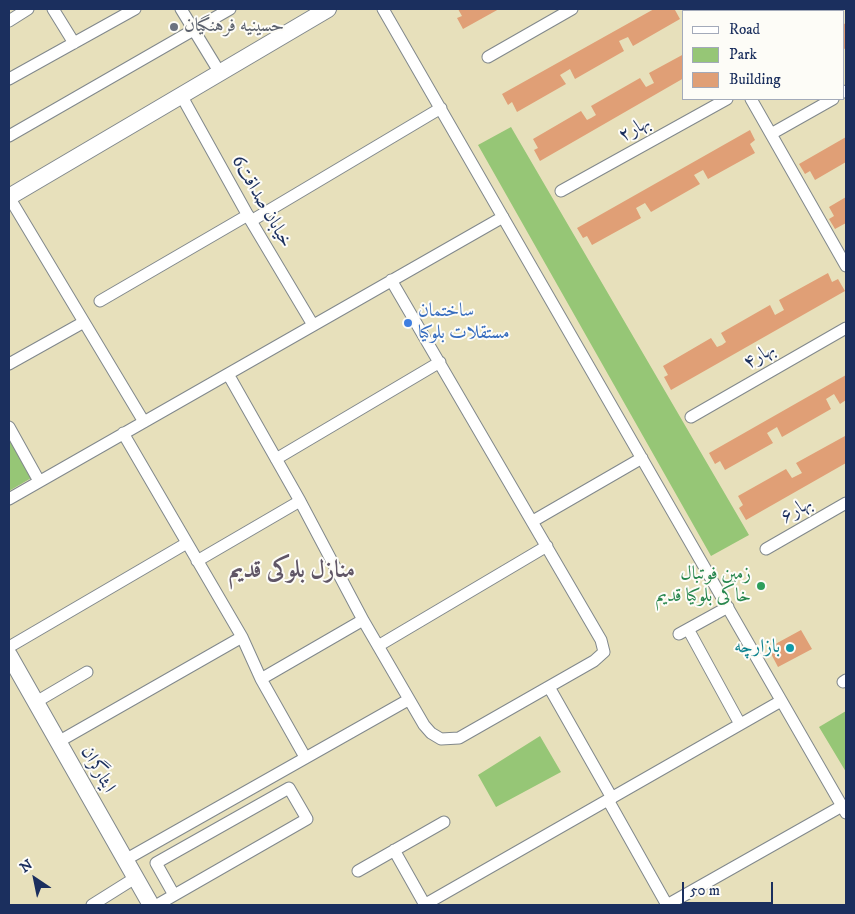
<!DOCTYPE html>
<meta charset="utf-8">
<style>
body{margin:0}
#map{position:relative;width:855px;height:914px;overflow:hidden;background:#e7e0bb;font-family:"IM FELL DW Pica",serif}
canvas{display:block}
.frame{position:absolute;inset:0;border:10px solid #1b2f5e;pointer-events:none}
.legend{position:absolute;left:682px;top:10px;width:162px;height:90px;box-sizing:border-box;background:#fdfcf7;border:1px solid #a3aaba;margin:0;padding:6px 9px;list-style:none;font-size:15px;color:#1b2f5e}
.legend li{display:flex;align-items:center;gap:10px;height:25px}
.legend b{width:25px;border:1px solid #a3aaba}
.north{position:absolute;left:10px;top:854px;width:50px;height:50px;-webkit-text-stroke:4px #fdfcf7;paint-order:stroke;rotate:326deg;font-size:14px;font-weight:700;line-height:20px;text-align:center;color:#1b2f5e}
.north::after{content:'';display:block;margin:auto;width:18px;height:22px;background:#1b2f5e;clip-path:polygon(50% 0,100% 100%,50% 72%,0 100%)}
.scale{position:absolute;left:682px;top:882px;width:91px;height:22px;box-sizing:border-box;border:2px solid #1b2f5e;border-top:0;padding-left:6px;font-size:15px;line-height:18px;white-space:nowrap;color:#1b2f5e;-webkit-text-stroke:4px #fdfcf7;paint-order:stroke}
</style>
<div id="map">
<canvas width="855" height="914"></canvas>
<div class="frame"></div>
<ul class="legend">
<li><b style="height:6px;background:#fff"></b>Road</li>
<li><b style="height:14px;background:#96c676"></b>Park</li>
<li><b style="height:14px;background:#e09f76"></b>Building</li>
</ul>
<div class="north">N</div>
<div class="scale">50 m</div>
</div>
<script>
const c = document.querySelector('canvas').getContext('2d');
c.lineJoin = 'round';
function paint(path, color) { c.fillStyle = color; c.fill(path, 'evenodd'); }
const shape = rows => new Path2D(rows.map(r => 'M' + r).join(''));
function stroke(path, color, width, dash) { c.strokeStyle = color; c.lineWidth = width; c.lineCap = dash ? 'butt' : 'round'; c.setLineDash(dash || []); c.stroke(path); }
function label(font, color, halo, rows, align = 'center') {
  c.font = font + ' "IM FELL DW Pica",Amiri,serif'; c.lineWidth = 4; c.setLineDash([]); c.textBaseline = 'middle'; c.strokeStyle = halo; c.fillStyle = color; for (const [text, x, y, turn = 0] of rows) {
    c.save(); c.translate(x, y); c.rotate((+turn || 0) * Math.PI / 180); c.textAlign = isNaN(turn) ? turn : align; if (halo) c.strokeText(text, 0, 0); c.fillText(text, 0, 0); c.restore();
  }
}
paint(shape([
 [511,127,749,535,711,556,478,145],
 [9,435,33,477,9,491],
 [846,711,846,772,819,727],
 [540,736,561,772,496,807,478,775]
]), '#96c676');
paint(shape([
 [458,9,499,9,463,29,457,18,462,16],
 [654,9,677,9,675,10,680,19,633,46,628,37,619,41,624,51,575,79,570,69,560,75,566,84,517,112,512,102,508,105,502,94],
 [764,9,786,9,781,11,759,11],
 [846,23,846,48,844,49,844,24],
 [684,54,684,78,540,161,534,150,538,148,533,139,581,111,587,120,591,118,596,115,591,106,640,78,646,87,654,83,649,73],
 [750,130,755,140,750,144,755,153,708,179,703,170,694,175,700,184,651,212,645,203,636,208,641,218,592,245,587,236,583,238,577,228],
 [846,137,846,162,815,180,810,171,805,174,799,164],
 [846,197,846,223,835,229,829,219,834,216,829,207],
 [828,273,832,282,838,279,845,291,671,390,664,377,668,375,663,366,711,338,717,347,722,345,726,342,721,333,770,305,775,315,784,310,779,300],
 [846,375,846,400,840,404,834,394,826,399,831,409,782,437,777,427,767,433,773,443,725,470,720,461,715,464,709,453],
 [845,436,846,463,746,520,739,508,743,505,738,496,786,469,792,478,802,473,796,463],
 [801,630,812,649,778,667,768,648]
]), '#e09f76');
const street = shape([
 [53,9,74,43],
 [181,9,220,73],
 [383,9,846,813],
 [699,9,701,11],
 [9,21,28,9],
 [488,57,572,9],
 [9,79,135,9],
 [844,92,846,91],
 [181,95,251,221,313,325],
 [751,99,846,266],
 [771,134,833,99],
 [9,136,230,9],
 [561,191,727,99],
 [9,197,144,422],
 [251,221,441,108],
 [100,301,248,215],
 [9,364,84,322],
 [228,374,300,501,363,620,424,725,431,733,441,739,459,738,594,661,604,652,601,640,391,280],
 [691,417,846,328],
 [9,427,39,481],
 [123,433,242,637,261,679,305,757],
 [276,459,440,362],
 [9,499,503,217],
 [533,521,642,458],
 [766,549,846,503],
 [197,561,300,501],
 [688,629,740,724],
 [679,634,728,607],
 [378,646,547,546],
 [9,647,187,543],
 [261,679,363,620],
 [843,682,846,680],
 [549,687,612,798],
 [36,702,87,672],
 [58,742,242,637],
 [608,800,667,905,842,806],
 [394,850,425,905],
 [125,860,408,700],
 [358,871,444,822],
 [92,905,135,878],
 [157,905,307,819,289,788,156,863,174,895],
 [424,905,781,701]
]);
const secondary = shape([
 [9,197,328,9],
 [9,655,151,905]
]);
stroke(street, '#81888c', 13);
stroke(secondary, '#81888c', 18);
stroke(street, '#fff', 11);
stroke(secondary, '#fff', 16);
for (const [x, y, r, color] of [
 [174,27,5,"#6b7280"],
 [408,323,5,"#3f7fe0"],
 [761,586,5,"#2e9e5b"],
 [790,648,5,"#0f9aa8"]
]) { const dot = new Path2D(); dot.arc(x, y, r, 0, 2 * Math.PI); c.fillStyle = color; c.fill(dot); stroke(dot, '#fdfcf7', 2); }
label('19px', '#5b616d', '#fdfcf7', [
 ["حسینیه فرهنگیان",184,27]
], 'left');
label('19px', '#1b2f5e', '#fdfcf7', [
 ["بهار۲",635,130,-29],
 ["خیابان صداقت6",261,202,60],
 ["بهار۴",760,357,-30],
 ["بهار۶",797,511,-30],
 ["ایثارگران",97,770,60]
]);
label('19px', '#366cbe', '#fdfcf7', [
 ["ساختمان",418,312],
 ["مستقلات بلوکیا",418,334]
], 'left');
label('19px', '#27864d', '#fdfcf7', [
 ["زمین فوتبال",751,575],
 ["خاکی بلوکیا قدیم",751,597]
], 'right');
label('19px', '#0d838f', '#fdfcf7', [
 ["بازارچه",780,648]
], 'right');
label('bold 24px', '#605666', '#fdfcf7', [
 ["منازل بلوکی قدیم",292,572]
]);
</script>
